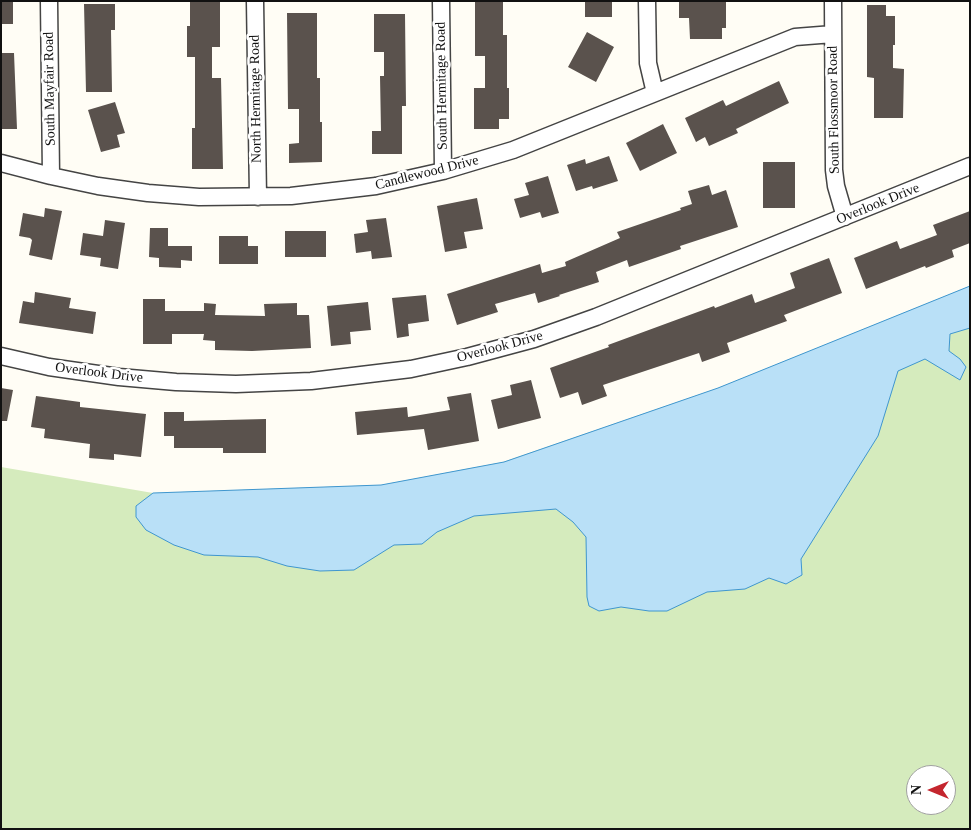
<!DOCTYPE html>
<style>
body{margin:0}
#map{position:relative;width:971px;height:830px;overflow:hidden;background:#fffdf5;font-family:Georgia,serif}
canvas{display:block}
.frame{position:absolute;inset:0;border:2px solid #111;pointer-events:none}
.north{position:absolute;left:906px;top:765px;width:50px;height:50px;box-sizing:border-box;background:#fff;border:1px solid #a0a0a0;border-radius:50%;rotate:270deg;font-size:14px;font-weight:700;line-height:20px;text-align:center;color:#111}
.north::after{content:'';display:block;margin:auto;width:18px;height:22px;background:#c4262e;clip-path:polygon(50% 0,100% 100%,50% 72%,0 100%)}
</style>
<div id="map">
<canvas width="971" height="830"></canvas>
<div class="frame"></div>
<div class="north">N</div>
</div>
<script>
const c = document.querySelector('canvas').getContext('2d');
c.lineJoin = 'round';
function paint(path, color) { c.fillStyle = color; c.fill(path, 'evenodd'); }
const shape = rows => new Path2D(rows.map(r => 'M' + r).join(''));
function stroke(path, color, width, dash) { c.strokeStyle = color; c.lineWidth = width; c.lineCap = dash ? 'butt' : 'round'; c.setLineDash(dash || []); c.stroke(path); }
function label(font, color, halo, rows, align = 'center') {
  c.font = font + ' Georgia,serif'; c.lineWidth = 5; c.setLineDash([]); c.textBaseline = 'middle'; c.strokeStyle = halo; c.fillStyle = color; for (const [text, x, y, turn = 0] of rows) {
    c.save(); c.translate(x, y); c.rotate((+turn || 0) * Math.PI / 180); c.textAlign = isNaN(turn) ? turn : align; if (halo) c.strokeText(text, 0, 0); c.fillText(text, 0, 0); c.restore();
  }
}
paint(shape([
 [970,286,970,829,1,829,1,467,153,493,381,485,503,462,718,388],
 [916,775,946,775,946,805,916,805]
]), '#d5ebbd');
const water = shape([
 [970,286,970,328,950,334,949,351,960,359,966,367,960,380,925,359,898,371,878,436,801,559,802,575,786,584,769,578,745,589,707,592,667,611,649,611,621,607,599,611,589,606,587,597,586,537,573,522,556,509,474,516,437,532,422,544,394,545,354,570,320,571,287,566,258,557,204,555,174,545,146,530,136,517,136,506,153,493,381,485,504,462,718,388,970,286]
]);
paint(water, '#b9e0f7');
stroke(water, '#3f96cf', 1);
paint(shape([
 [1,1,13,1,13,24,1,24],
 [190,1,220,1,220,47,212,47,212,78,221,78,223,169,192,169,192,128,195,128,195,57,187,57,187,26,190,26],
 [475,1,503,1,503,35,507,35,507,88,509,88,509,119,499,119,499,129,474,129,474,88,485,88,485,56,475,56],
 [585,1,612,1,612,17,585,17],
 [679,1,726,1,726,28,722,28,722,39,690,39,689,18,679,18],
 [84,4,115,4,115,30,111,30,112,92,86,92],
 [867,5,886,5,886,16,895,16,895,45,893,45,893,68,904,69,903,118,874,118,874,78,867,77],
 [287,13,317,13,317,78,320,78,320,122,322,122,322,162,289,163,289,144,299,143,299,109,288,109],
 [374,14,405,14,406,106,402,106,402,154,372,154,372,131,381,131,380,76,384,76,384,52,374,52],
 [587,32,614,47,596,82,568,67],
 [1,53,14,53,17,129,1,129],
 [779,81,789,103,736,129,738,133,709,146,705,137,696,142,685,118,723,100,726,106],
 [115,102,125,133,117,135,120,147,101,152,88,110],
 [663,124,677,153,640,171,626,143],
 [609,156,618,181,593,189,592,186,576,191,567,165,585,159,586,164],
 [763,162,795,162,795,208,763,208],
 [548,176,559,213,542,218,540,212,520,218,514,199,529,195,525,183],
 [709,185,712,195,726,190,738,227,680,246,681,249,629,267,627,260,596,272,599,282,559,295,560,296,538,303,535,293,495,304,498,312,457,325,447,294,540,264,542,273,566,266,565,262,620,238,617,232,681,210,680,208,692,204,688,191],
 [477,198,483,229,464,232,467,248,445,252,437,206],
 [45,208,62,211,52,260,29,255,32,240,30,238,19,236,23,213,44,217],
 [970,211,970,243,952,250,954,257,926,268,925,266,866,289,854,258,897,241,900,249,937,235,933,225],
 [386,218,392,257,372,259,371,251,356,253,354,234,368,232,366,220],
 [105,220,125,223,118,269,100,266,101,258,80,255,83,233,103,236],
 [150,228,168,228,168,246,192,246,192,261,181,260,181,268,159,267,159,258,149,257],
 [285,231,326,231,326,257,285,257],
 [219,236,248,236,248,246,258,246,258,264,219,264],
 [829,258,842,293,784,315,787,321,727,343,730,352,702,362,699,353,603,385,607,396,582,405,578,392,560,398,550,368,609,347,608,345,714,306,715,308,752,294,755,303,795,288,790,273],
 [35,292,71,298,69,308,96,312,93,334,19,323,23,301,34,303],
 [426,295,429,321,408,324,409,336,397,338,392,298],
 [143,299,165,299,165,311,204,311,204,303,216,304,215,315,265,316,264,304,297,303,297,315,309,315,311,348,252,351,215,350,215,341,203,340,204,334,172,334,172,344,143,344],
 [368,302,371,330,350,332,351,344,331,346,327,306],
 [531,380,541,418,498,429,491,400,512,395,510,385],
 [1,388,13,390,7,421,1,421],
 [471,393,479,441,428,450,424,429,357,435,355,412,407,407,408,417,450,410,447,397],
 [36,396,80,402,80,407,146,414,141,457,114,454,114,460,89,458,90,444,44,438,45,429,31,427],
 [164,412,184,412,184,421,266,419,266,453,223,453,223,448,174,448,174,436,164,436]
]), '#5a524d');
const minor = shape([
 [49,1,51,176],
 [255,1,258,197],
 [441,1,443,171],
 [647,1,648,63,655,93],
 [833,1,834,170,836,186,845,217],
 [1,163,51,176,98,186,148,193,199,197,291,196,376,186,443,171,513,150,795,37,833,34],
 [1,356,49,367,119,377,176,382,236,384,311,381,411,369,467,357,534,339,596,317,970,166]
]);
stroke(minor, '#444', 19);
stroke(minor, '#fff', 16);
label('14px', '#111', '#fff', [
 ["South Hermitage Road",442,86,-91],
 ["South Mayfair Road",50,89,-91],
 ["North Hermitage Road",256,99,-91],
 ["South Flossmoor Road",834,110,-91],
 ["Candlewood Drive",427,173,-14],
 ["Overlook Drive",878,204,-22],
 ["Overlook Drive",500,347,-15],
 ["Overlook Drive",99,373,7]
]);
</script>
